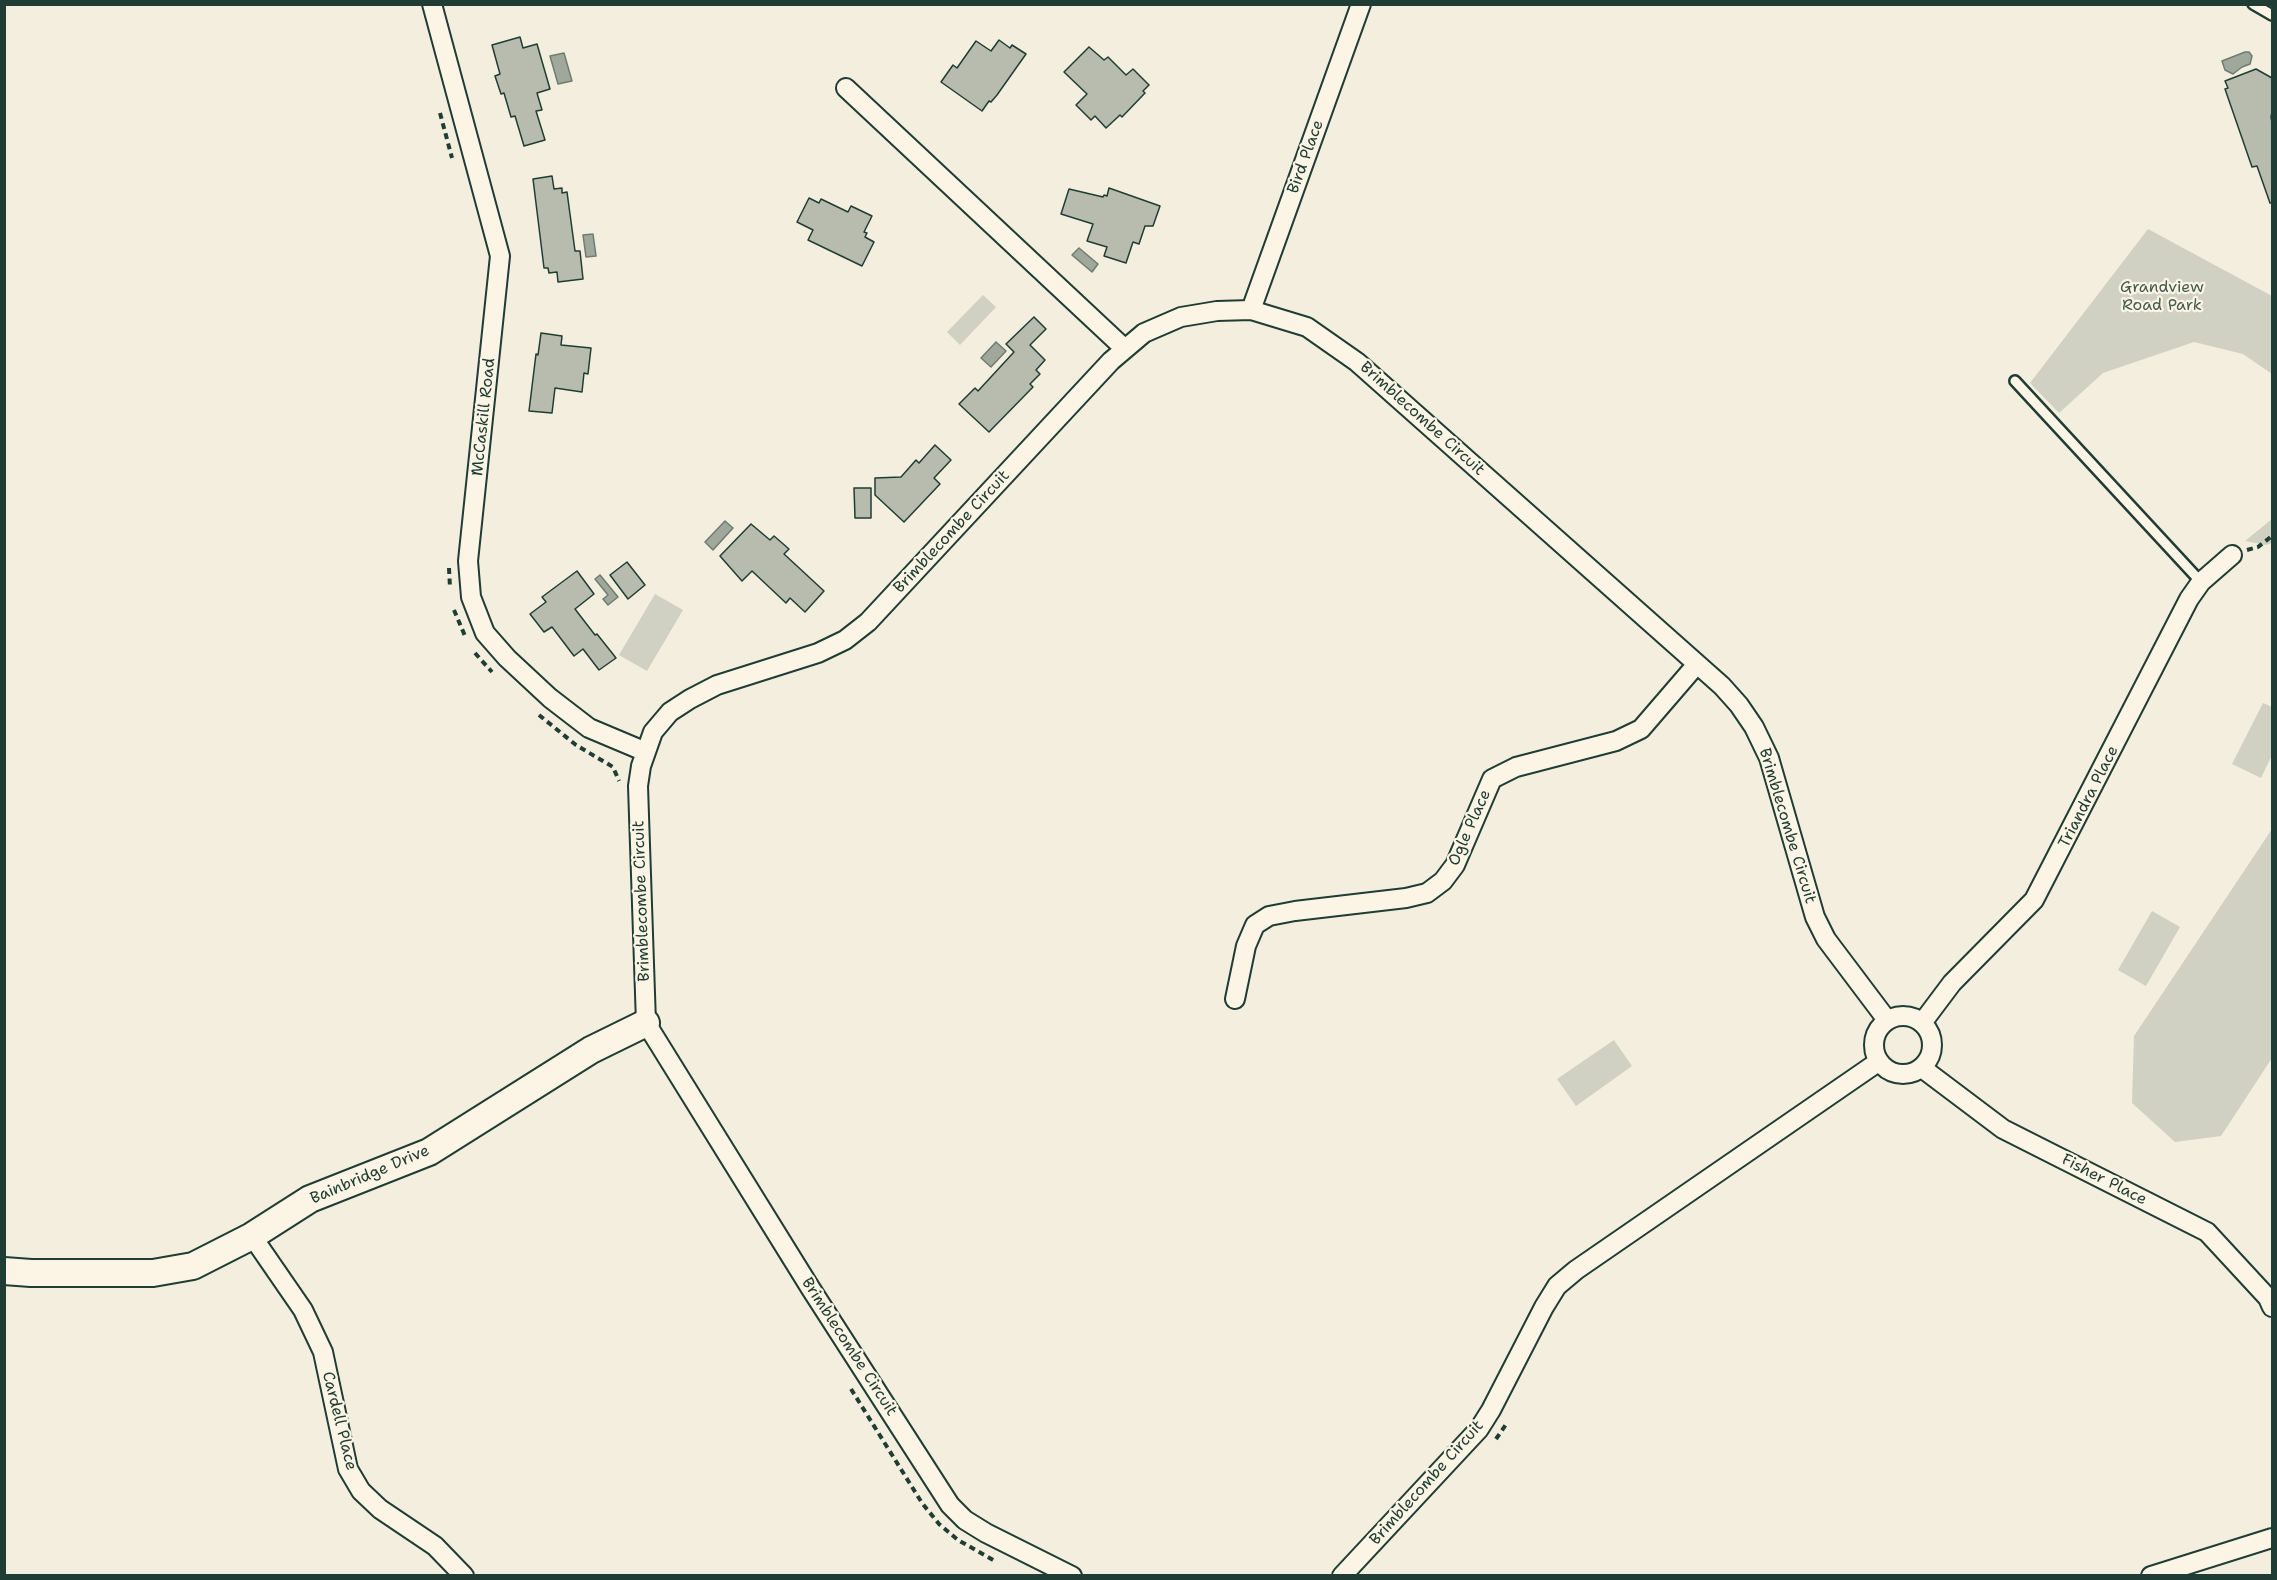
<!DOCTYPE html>
<style>
body{margin:0}
#map{position:relative;width:2277px;height:1580px;overflow:hidden;background:#f3eede;font-family:"Shantell Sans",sans-serif}
canvas{display:block}
.frame{position:absolute;inset:0;border:6px solid #1f3d34;pointer-events:none}
</style>
<div id="map">
<canvas width="2277" height="1580"></canvas>
<div class="frame"></div>
</div>
<script>
const c = document.querySelector('canvas').getContext('2d');
c.lineJoin = 'round';
function paint(path, color) { c.fillStyle = color; c.fill(path, 'evenodd'); }
const shape = rows => new Path2D(rows.map(r => 'M' + r).join(''));
function stroke(path, color, width, dash) { c.strokeStyle = color; c.lineWidth = width; c.lineCap = dash ? 'butt' : 'round'; c.setLineDash(dash || []); c.stroke(path); }
function label(font, color, halo, rows, align = 'center') {
  c.font = font + ' "Shantell Sans",sans-serif'; c.lineWidth = 4.5; c.setLineDash([]); c.textBaseline = 'middle'; c.strokeStyle = halo; c.fillStyle = color; for (const [text, x, y, turn = 0] of rows) {
    c.save(); c.translate(x, y); c.rotate((+turn || 0) * Math.PI / 180); c.textAlign = isNaN(turn) ? turn : align; if (halo) c.strokeText(text, 0, 0); c.fillText(text, 0, 0); c.restore();
  }
}
paint(shape([
 [2148,229,2272,296,2272,374,2243,354,2194,342,2103,373,2059,413,2030,383],
 [983,295,996,307,960,345,947,332],
 [2272,519,2272,543,2266,545,2245,541],
 [655,594,683,610,647,671,619,655],
 [2263,703,2272,707,2272,755,2261,778,2232,764],
 [2272,829,2272,1058,2221,1136,2175,1142,2132,1103,2134,1036],
 [2152,911,2180,927,2146,986,2118,970],
 [1614,1040,1632,1066,1576,1106,1557,1079]
]), '#d0d1c2');
const water = shape([
 [2245,52,2249,52,2252,56,2250,64,2242,67,2233,74,2225,70,2222,61,2245,52],
 [564,53,572,81,558,84,550,56,564,53],
 [593,234,596,256,586,257,583,235,593,234],
 [1079,248,1098,264,1092,272,1072,255,1079,248],
 [996,342,1006,351,991,367,981,358,996,342],
 [725,521,733,528,713,550,705,542,725,521],
 [600,575,618,597,608,605,603,599,608,595,595,579,600,575]
]);
paint(water, '#a0a89b');
stroke(water, '#6c7d72', 1.5);
const building = shape([
 [520,37,523,48,537,44,550,89,537,93,542,110,536,111,545,140,524,146,515,116,511,117,504,93,501,94,495,76,500,74,492,45,520,37],
 [999,40,1010,48,1012,45,1026,54,997,95,991,102,989,101,982,111,941,82,953,65,957,68,976,41,991,51,999,40],
 [1089,47,1104,60,1108,57,1126,75,1133,69,1149,85,1143,91,1145,93,1122,117,1120,115,1106,128,1095,116,1091,120,1076,105,1087,94,1064,72,1089,47],
 [2256,69,2272,78,2272,112,2271,117,2272,122,2272,203,2270,203,2257,166,2252,167,2225,89,2228,88,2225,81,2256,69],
 [552,176,554,189,562,188,562,193,567,192,575,251,580,251,583,279,558,282,557,272,549,273,548,268,544,268,533,179,552,176],
 [1109,188,1160,206,1153,226,1145,226,1139,244,1133,242,1126,263,1104,256,1107,247,1087,241,1093,224,1061,214,1069,189,1103,197,1104,195,1107,196,1109,188],
 [809,198,819,203,821,199,848,212,851,206,872,216,864,232,867,233,865,237,874,242,862,266,808,240,813,230,797,222,809,198],
 [1034,317,1046,329,1030,345,1045,360,1036,370,1040,374,1030,384,1033,387,989,432,959,404,975,388,978,391,1014,352,1006,344,1034,317],
 [541,333,562,336,561,345,591,348,588,374,584,373,582,392,555,388,552,413,529,411,536,354,538,355,541,333],
 [935,445,951,460,934,478,940,484,904,522,875,495,875,478,901,477,916,460,919,463,935,445],
 [854,488,871,488,871,518,855,518,854,488],
 [751,524,770,540,774,536,789,549,784,554,824,591,805,612,790,598,786,603,752,571,742,581,720,556,751,524],
 [627,562,645,585,628,599,610,575,627,562],
 [577,571,594,594,575,609,595,635,597,634,616,658,599,670,583,649,574,656,552,627,544,632,530,614,546,602,542,597,577,571]
]);
paint(building, '#b8bcae');
stroke(building, '#1f3d34', 1.5);
const lane = shape([
 [2253,4,2272,15],
 [2015,381,2201,582]
]);
const street = shape([
 [432,4,500,256,468,561,471,597,485,633,507,658,550,698,589,728,646,752],
 [846,88,1125,349],
 [1251,310,1361,4],
 [1235,999,1246,946,1255,925,1269,916,1295,911,1406,898,1427,893,1443,881,1455,865,1492,779,1516,767,1616,741,1641,729,1697,664],
 '1874 1045a29 29 0 1 1 58 0a29 29 0 1 1-58 0Z',
 [1922,1023,1952,983,2034,900,2189,599,2201,582,2232,555],
 [1922,1068,2003,1129,2207,1232,2268,1298,2272,1307],
 [252,1236,303,1310,323,1352,348,1469,361,1491,380,1509,435,1546,464,1576],
 [1072,1576,986,1533,965,1520,950,1505,811,1289,646,1023,638,786,641,766,653,732,670,712,690,699,717,685,818,653,845,640,868,622,1111,361,1144,333,1181,317,1217,311,1251,310,1307,327,1357,362,1722,686,1739,705,1754,727,1769,758,1815,917,1826,939,1887,1020],
 [1342,1576,1479,1429,1491,1410,1544,1307,1557,1286,1576,1270,1878,1062],
 [2151,1576,2272,1538]
]);
const secondary = shape([
 [4,1271,31,1273,153,1273,193,1266,252,1236,310,1199,429,1152,591,1050,646,1023]
]);
stroke(lane, '#1f3d34', 14);
stroke(street, '#1f3d34', 22);
stroke(secondary, '#1f3d34', 30);
stroke(shape([
 [440,113,452,158],
 [2247,550,2258,547,2272,536],
 [449,568,450,588],
 [454,610,465,636],
 [475,653,492,672],
 [539,715,576,745,613,767,619,781],
 [851,1389,922,1503,939,1524,958,1540,995,1561],
 [1496,1439,1507,1423]
]), '#1f3d34', 4, [6, 4.5]);
stroke(lane, '#fcf5e5', 9);
stroke(street, '#fcf5e5', 18);
stroke(secondary, '#fcf5e5', 26);
label('16px', '#1f3d34', '#fcf5e5', [
 ["Bird Place",1306,157,-70],
 ["McCaskill Road",484,417,-84],
 ["Brimblecombe Circuit",1422,419,42],
 ["Brimblecombe Circuit",952,532,-47],
 ["Triandra Place",2089,797,-63],
 ["Brimblecombe Circuit",1787,826,73],
 ["Ogle Place",1470,828,-66],
 ["Brimblecombe Circuit",642,901,-92],
 ["Bainbridge Drive",370,1175,-23],
 ["Fisher Place",2104,1180,27],
 ["Brimblecombe Circuit",849,1347,57],
 ["Cardell Place",339,1421,76],
 ["Brimblecombe Circuit",1427,1483,-48]
]);
label('16px', '#425b50', '#fcf5e5', [
 ["Grandview",2162,288],
 ["Road Park",2162,306]
]);
</script>
